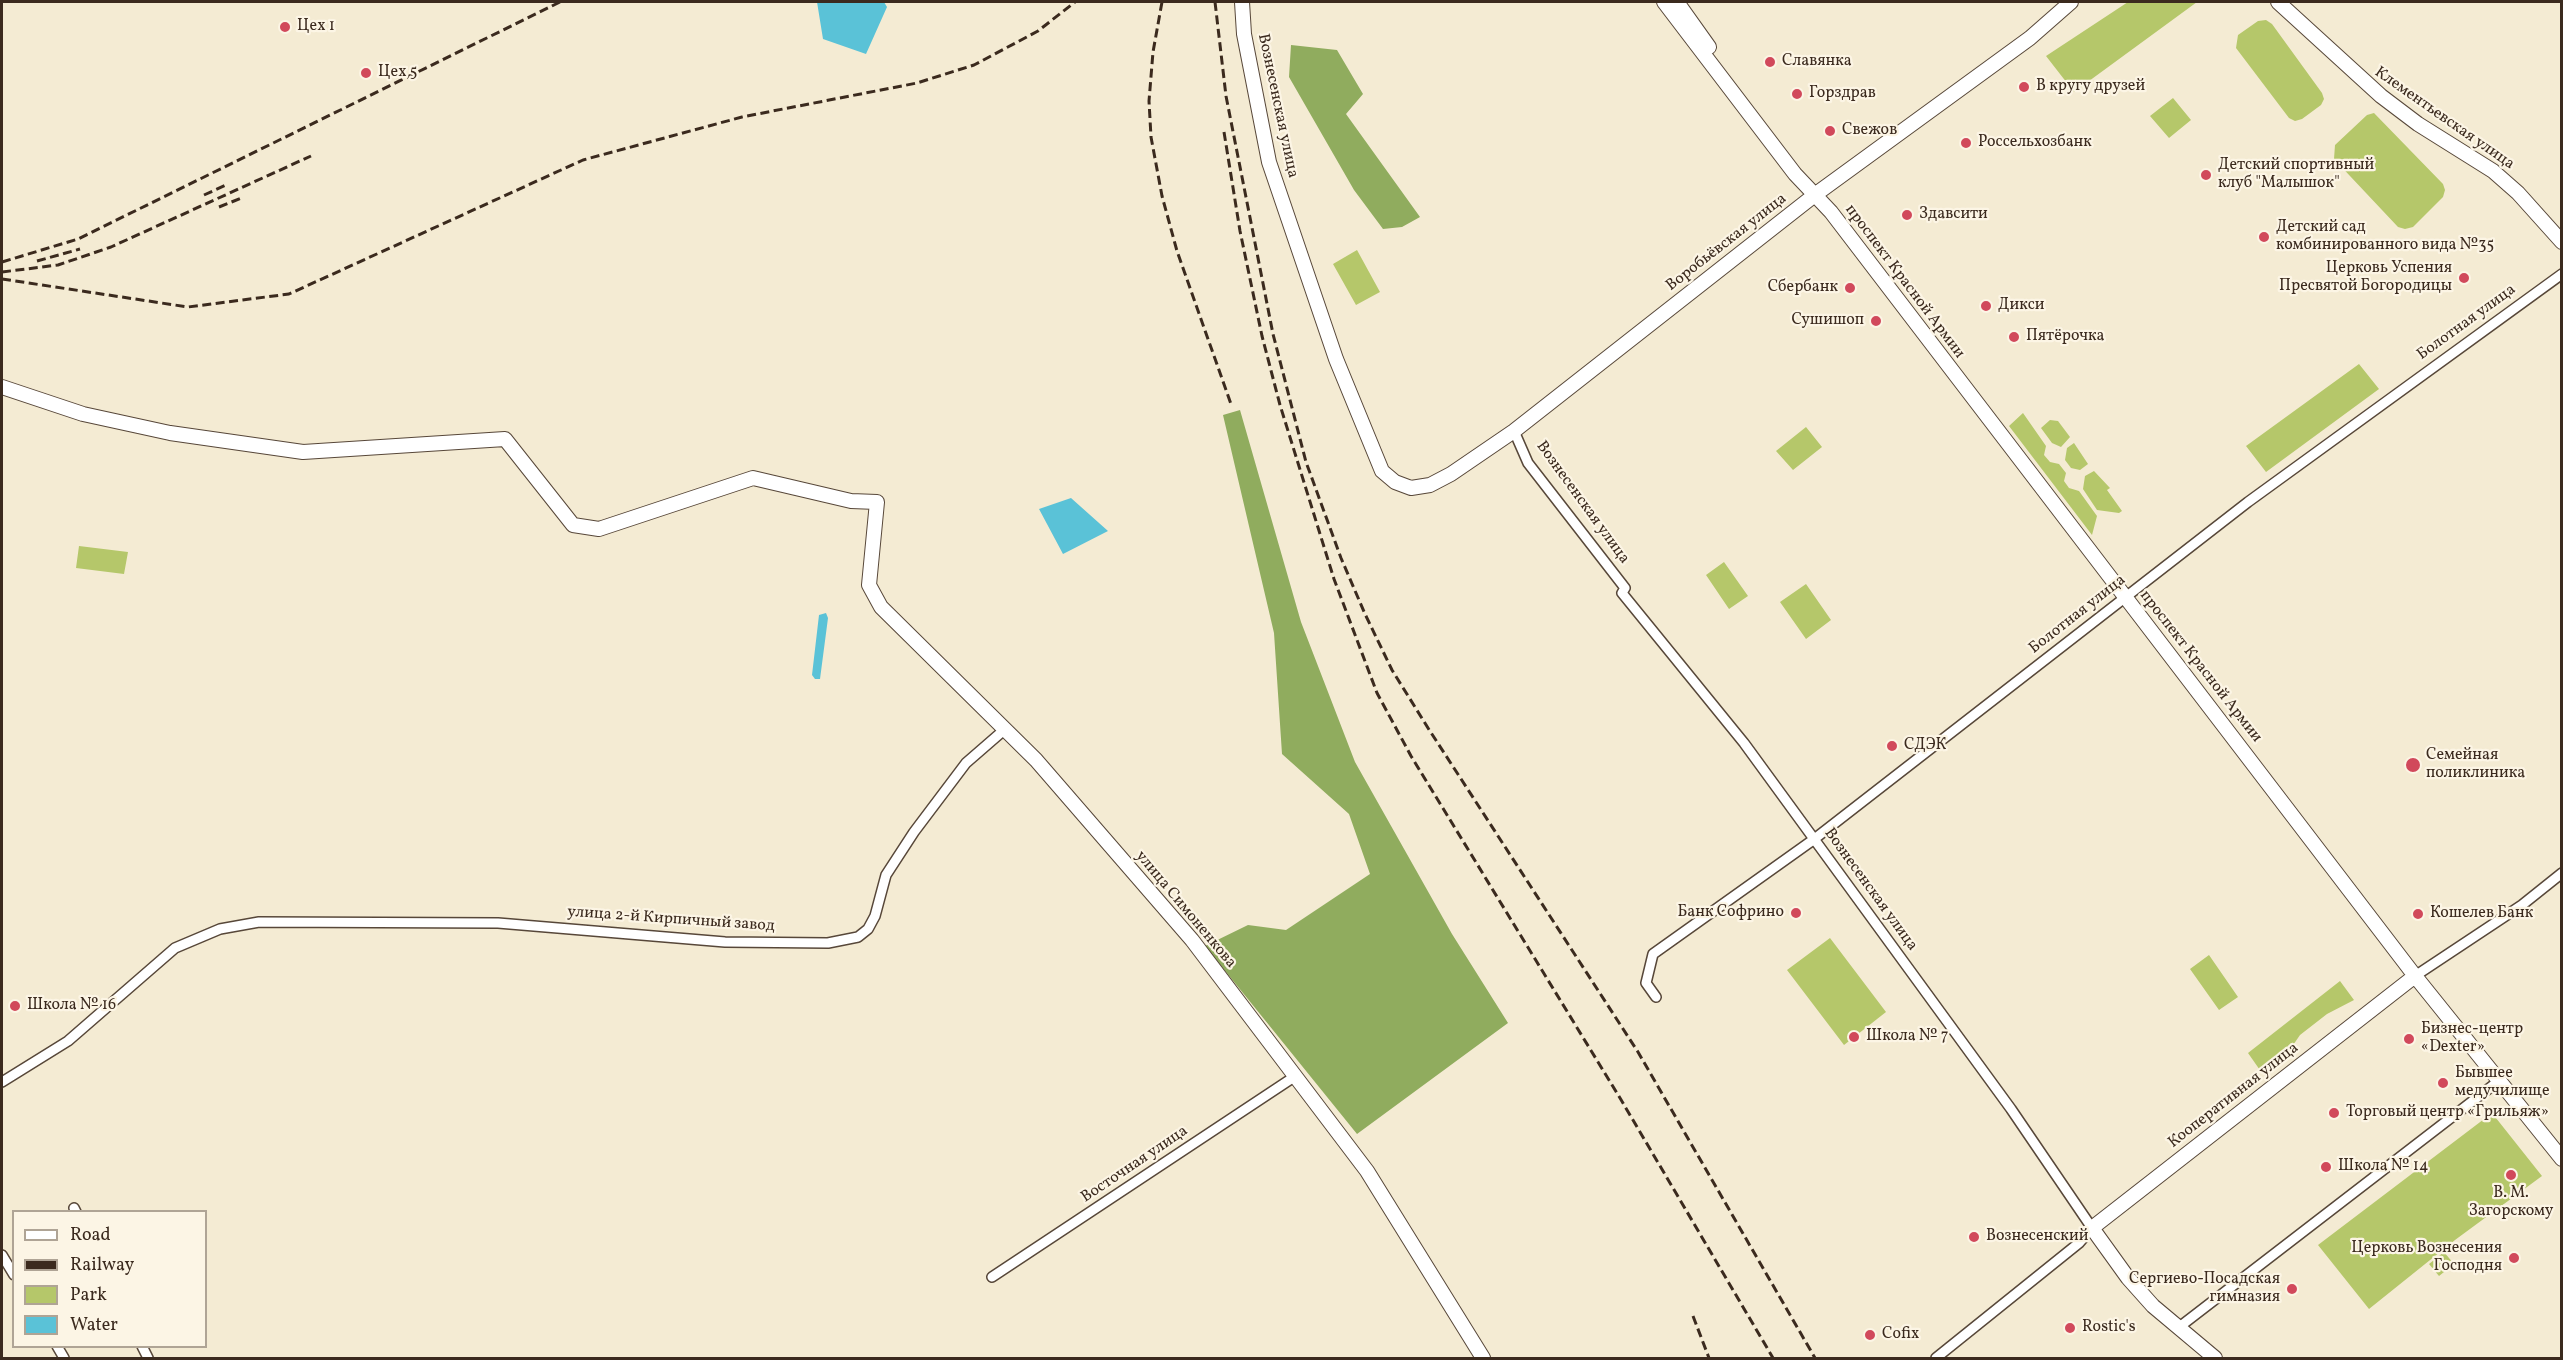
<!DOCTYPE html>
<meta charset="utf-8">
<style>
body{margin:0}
#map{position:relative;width:2563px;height:1360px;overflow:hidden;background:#f4ebd3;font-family:Vollkorn,serif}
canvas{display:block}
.frame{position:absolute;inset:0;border:3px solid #3b2a1e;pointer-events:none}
.legend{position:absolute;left:12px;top:1210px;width:195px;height:138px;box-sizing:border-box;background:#fcf5e5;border:2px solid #afa495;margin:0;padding:8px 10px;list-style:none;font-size:18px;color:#3b2a1e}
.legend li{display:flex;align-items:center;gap:12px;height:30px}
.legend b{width:30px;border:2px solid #afa495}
</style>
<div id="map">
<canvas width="2563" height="1360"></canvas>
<div class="frame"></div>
<ul class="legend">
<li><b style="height:8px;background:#fff"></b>Road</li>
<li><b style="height:8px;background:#3b2a1e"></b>Railway</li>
<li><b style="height:16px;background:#b5c76a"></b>Park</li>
<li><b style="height:16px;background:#5ac2d7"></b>Water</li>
</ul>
</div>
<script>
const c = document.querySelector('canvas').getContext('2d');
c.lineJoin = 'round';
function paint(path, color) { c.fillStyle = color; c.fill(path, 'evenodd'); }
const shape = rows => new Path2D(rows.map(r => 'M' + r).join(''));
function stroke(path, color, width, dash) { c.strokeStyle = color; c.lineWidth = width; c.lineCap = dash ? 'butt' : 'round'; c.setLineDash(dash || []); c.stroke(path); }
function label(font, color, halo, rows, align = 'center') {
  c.font = font + ' Vollkorn,serif'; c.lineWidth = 4.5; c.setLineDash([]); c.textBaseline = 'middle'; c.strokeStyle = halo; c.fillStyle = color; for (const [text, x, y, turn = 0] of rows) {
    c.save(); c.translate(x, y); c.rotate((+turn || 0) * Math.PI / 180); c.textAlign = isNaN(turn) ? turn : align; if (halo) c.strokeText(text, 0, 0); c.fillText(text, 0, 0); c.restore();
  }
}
paint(shape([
 [2128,2,2197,2,2074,92,2046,56],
 [2266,20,2272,24,2322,93,2324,99,2321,105,2302,119,2295,121,2289,118,2236,48,2238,35,2258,21],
 [2173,98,2191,120,2169,138,2150,116],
 [2374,113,2443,184,2445,190,2443,197,2413,227,2405,229,2398,227,2334,159,2335,145,2367,115],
 [1357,250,1380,292,1356,305,1333,264],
 [2359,364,2379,389,2266,472,2246,446],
 [2023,413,2046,446,2044,455,2050,462,2059,464,2066,473,2064,481,2069,488,2079,491,2097,516,2092,535,2009,426],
 [2050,420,2058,421,2070,437,2061,447,2052,443,2041,428],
 [1806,427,1822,447,1793,470,1776,451],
 [2074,443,2088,464,2080,470,2071,468,2065,460,2067,448],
 [2094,471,2110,488,2107,490,2122,511,2119,513,2097,510,2083,489,2085,476],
 [79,546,128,552,124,574,76,568],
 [1724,562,1748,596,1729,609,1706,575],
 [1806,584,1831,620,1806,639,1780,602],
 [1830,938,1886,1012,1844,1045,1787,970],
 [2209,955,2238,997,2219,1010,2190,969],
 [2340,981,2354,1000,2327,1014,2300,1035,2289,1051,2262,1073,2248,1053],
 [2492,1113,2542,1176,2455,1240,2369,1309,2318,1245],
 [2444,1252,2454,1264,2439,1276,2429,1264]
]), '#b5c76a');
paint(shape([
 [1291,45,1337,50,1363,94,1346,114,1420,217,1402,227,1383,229,1354,190,1289,77],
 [1240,410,1301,622,1355,762,1452,934,1508,1023,1357,1134,1205,946,1248,925,1286,930,1370,874,1349,814,1282,754,1274,633,1223,415]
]), '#90ac5e');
paint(shape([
 [817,2,884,2,887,7,866,54,823,39],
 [1071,498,1108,531,1063,554,1039,509],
 [826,613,828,618,820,679,815,679,812,675,819,615]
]), '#5ac2d7');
const street = shape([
 [1514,431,1528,463,1625,588,1622,593,1744,743,2011,1109,2092,1228,2079,1243,1936,1358],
 [2415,976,2522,905,2562,873],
 [1656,997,1646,983,1653,954,1813,840,2248,502,2562,274],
 [2,1082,68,1041,175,948,220,929,259,922,498,923,725,942,828,943,858,937,868,929,875,916,886,875,914,832,966,763,1004,730],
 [74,1208,76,1212],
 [2,1255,14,1275],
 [992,1277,1294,1077],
 [2178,1328,2500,1080],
 [57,1346,64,1358],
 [142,1346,148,1358]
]);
const secondary = shape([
 [1242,2,1244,34,1269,162,1336,359,1382,471,1395,482,1411,488,1430,485,1451,474,1514,431,1816,194,2030,38,2071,2],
 [1664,2,1795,174,1831,212,2415,976,2562,1159],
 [1677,2,1709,47],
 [2278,2,2381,96,2418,124,2493,171,2518,193,2562,242],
 [2,387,83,414,170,433,303,452,505,439,573,525,599,529,753,478,851,501,877,502,869,585,881,607,1036,760,1192,940,1367,1171,1483,1358],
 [2215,1358,2153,1306,2128,1278,2092,1228,2415,976]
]);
stroke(street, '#574739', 12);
stroke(secondary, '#574739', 16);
stroke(street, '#fff', 9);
stroke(secondary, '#fff', 14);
stroke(shape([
 [1162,2,1153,52,1149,101,1151,137,1162,196,1177,251,1232,407],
 [1215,2,1226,96,1273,334,1306,462,1341,558,1365,614,1392,670,1428,728,1638,1052,1815,1358],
 [1224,132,1240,231,1262,336,1280,405,1334,579,1377,693,1411,756,1620,1098,1773,1358],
 [204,195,226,185],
 [219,207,244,197],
 [37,261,80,249],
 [2,262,78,239,560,2],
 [2,272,58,265,111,247,311,156],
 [2,279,188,307,289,294,583,160,742,117,917,83,974,65,1038,31,1075,2],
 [1693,1316,1709,1358]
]), '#3b2a1e', 3, [9, 4.5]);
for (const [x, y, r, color] of [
 [285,27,6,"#d1495b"],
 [1770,62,6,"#d1495b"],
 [366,73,6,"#d1495b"],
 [2024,87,6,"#d1495b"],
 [1797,94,6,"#d1495b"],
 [1830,131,6,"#d1495b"],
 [1966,143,6,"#d1495b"],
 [2206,175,6,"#d1495b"],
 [1907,215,6,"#d1495b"],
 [2264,237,6,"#d1495b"],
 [2464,278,6,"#d1495b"],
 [1850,288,6,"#d1495b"],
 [1986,306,6,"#d1495b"],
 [1876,321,6,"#d1495b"],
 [2014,337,6,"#d1495b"],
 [1892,746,6,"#d1495b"],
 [2413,765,8,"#d1495b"],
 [1796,913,6,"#d1495b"],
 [2418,914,6,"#d1495b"],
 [15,1006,6,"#d1495b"],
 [1854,1037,6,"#d1495b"],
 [2409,1039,6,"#d1495b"],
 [2443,1083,6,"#d1495b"],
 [2334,1113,6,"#d1495b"],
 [2326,1167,6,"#d1495b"],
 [2511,1175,6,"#d1495b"],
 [1974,1237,6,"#d1495b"],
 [2514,1258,6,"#d1495b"],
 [2292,1289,6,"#d1495b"],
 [2070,1328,6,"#d1495b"],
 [1870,1335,6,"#d1495b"]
]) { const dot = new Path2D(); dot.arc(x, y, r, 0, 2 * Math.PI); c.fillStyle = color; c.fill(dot); stroke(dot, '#fcf5e5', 2); }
label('16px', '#3b2a1e', '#fcf5e5', [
 ["Цех 1",297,27],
 ["Славянка",1782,62],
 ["Цех 5",378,73],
 ["В кругу друзей",2036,87],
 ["Горздрав",1809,94],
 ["Свежов",1842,131],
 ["Россельхозбанк",1978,143],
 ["Детский спортивный",2218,166],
 ["клуб \"Малышок\"",2218,184],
 ["Здавсити",1919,215],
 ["Детский сад",2276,228],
 ["комбинированного вида №35",2276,246],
 ["Церковь Успения",2452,269,"right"],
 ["Пресвятой Богородицы",2452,287,"right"],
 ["Сбербанк",1838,288,"right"],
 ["Дикси",1998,306],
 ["Сушишоп",1864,321,"right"],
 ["Пятёрочка",2026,337],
 ["СДЭК",1904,746],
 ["Семейная",2426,756],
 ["поликлиника",2426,774],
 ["Банк Софрино",1784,913,"right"],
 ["Кошелев Банк",2430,914],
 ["Школа № 16",27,1006],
 ["Бизнес-центр",2421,1030],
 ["«Dexter»",2421,1048],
 ["Школа № 7",1866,1037],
 ["Бывшее",2455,1074],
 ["медучилище",2455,1092],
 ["Торговый центр «Грильяж»",2346,1113],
 ["Школа № 14",2338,1167],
 ["В. М.",2511,1194,"center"],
 ["Загорскому",2511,1212,"center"],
 ["Вознесенский",1986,1237],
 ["Церковь Вознесения",2502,1249,"right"],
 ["Господня",2502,1267,"right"],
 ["Сергиево-Посадская",2280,1280,"right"],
 ["гимназия",2280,1298,"right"],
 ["Rostic's",2082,1328],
 ["Cofix",1882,1335]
], 'left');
label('16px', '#3b2a1e', '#fcf5e5', [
 ["Вознесенская улица",1277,106,78],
 ["Клементьевская улица",2444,119,35],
 ["Воробьёвская улица",1727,243,-38],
 ["проспект Красной Армии",1904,282,53],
 ["Болотная улица",2467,323,-36],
 ["Вознесенская улица",1582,503,54],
 ["Болотная улица",2078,615,-38],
 ["проспект Красной Армии",2200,667,52],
 ["Вознесенская улица",1870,890,54],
 ["улица Симоненкова",1185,910,50],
 ["улица 2-й Кирпичный завод",671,920,4],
 ["Кооперативная улица",2234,1096,-38],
 ["Восточная улица",1135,1165,-34]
]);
</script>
